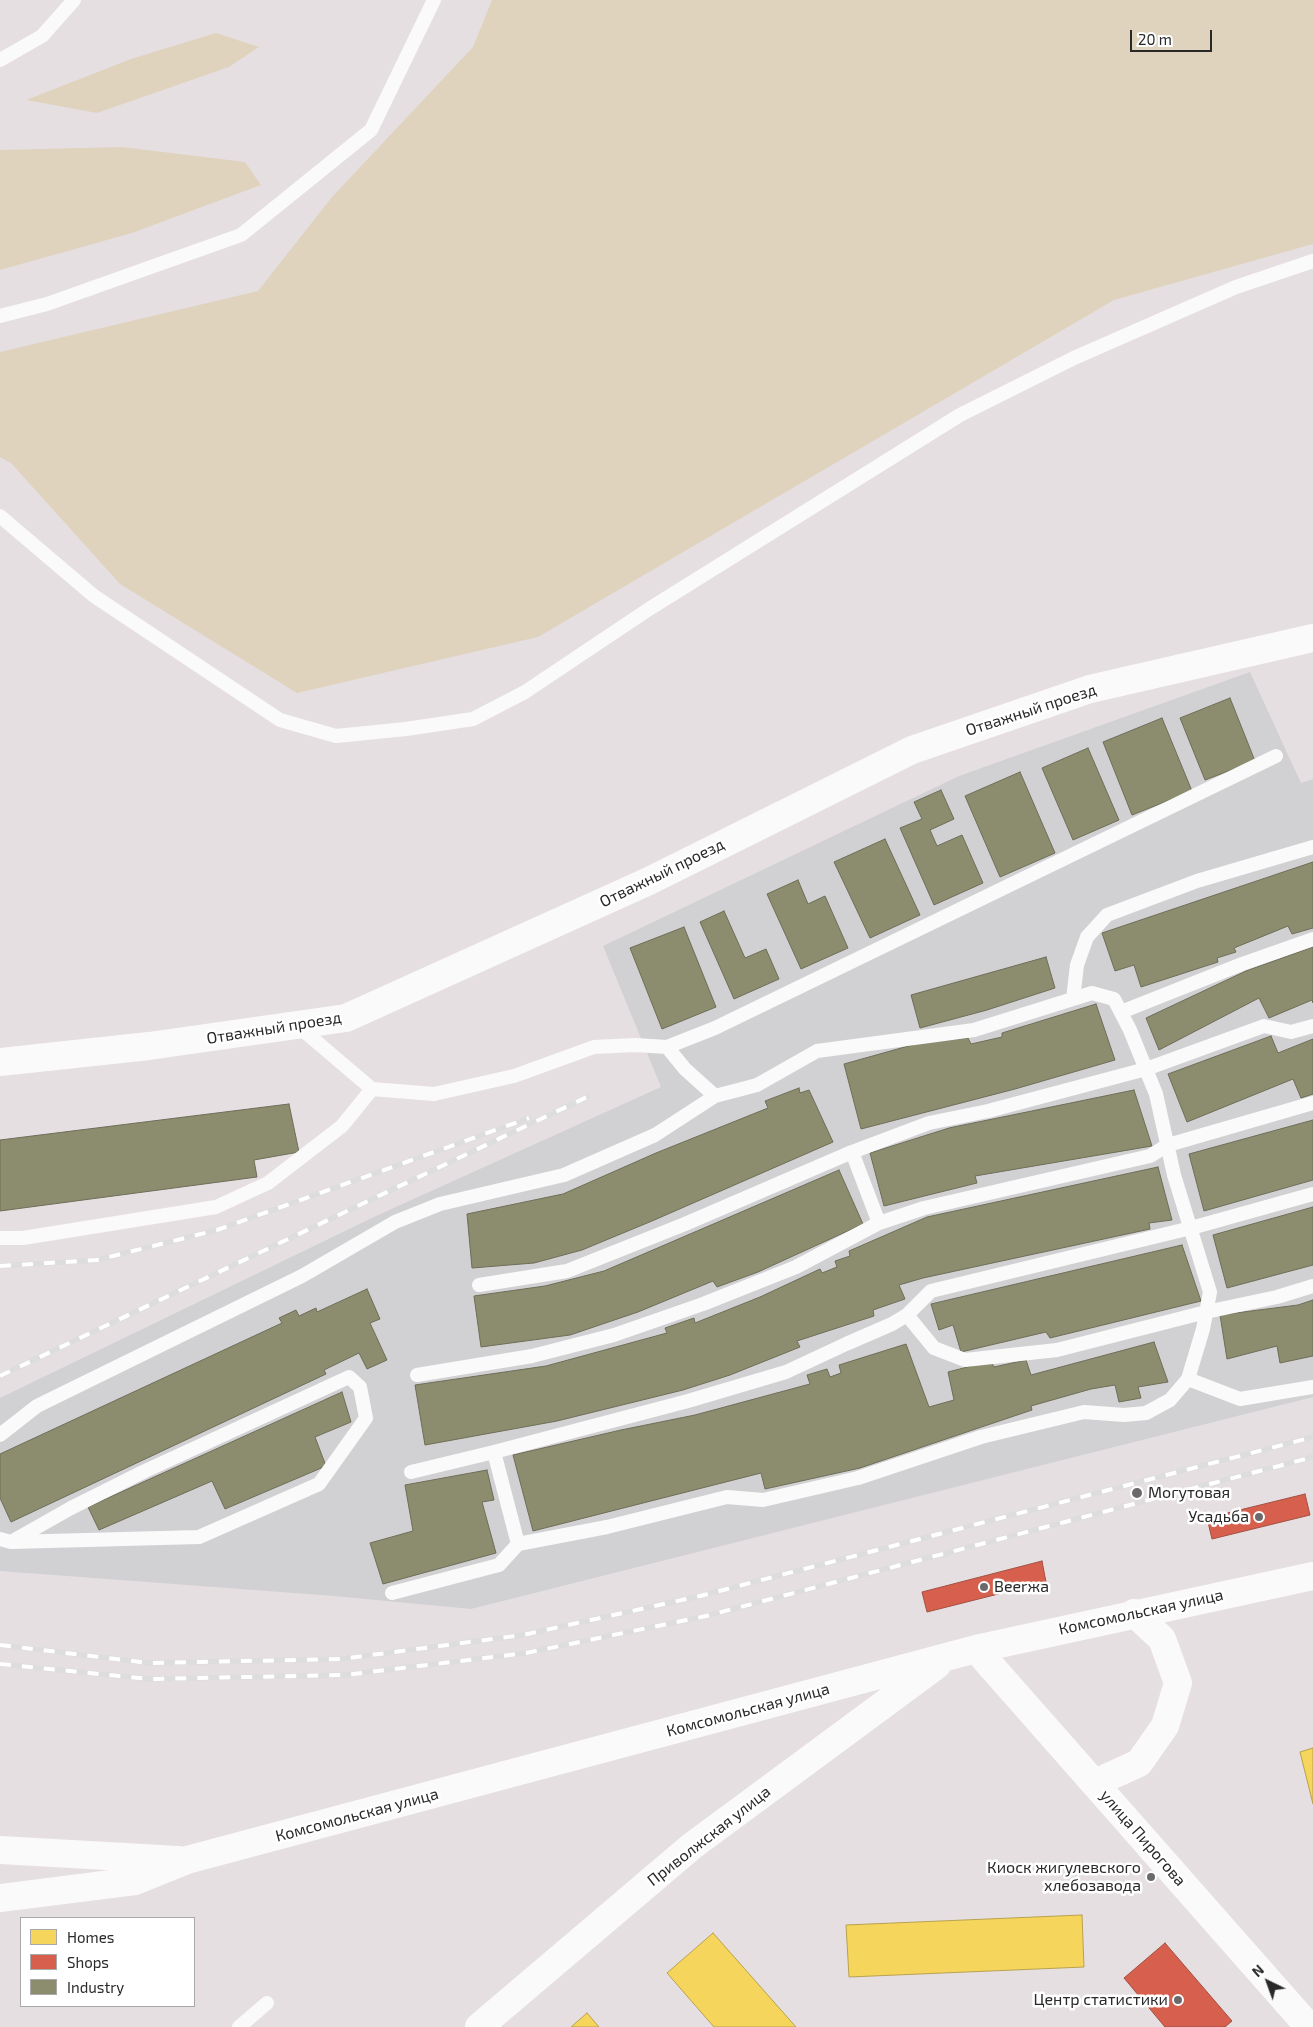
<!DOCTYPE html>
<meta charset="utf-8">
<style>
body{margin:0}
#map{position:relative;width:1313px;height:2027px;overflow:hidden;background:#e6dfe2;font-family:"Exo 2",sans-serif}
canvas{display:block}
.legend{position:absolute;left:20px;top:1917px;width:175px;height:90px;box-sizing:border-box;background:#fff;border:1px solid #a9a9a9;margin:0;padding:6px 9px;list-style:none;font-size:15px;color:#292929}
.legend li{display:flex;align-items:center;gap:10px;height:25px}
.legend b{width:25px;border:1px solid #a9a9a9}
.north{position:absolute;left:1243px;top:1957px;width:50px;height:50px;-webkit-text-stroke:4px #fff;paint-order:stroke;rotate:318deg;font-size:14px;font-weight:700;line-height:20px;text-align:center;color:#292929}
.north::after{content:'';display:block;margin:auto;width:18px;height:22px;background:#292929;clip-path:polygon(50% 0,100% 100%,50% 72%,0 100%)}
.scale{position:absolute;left:1130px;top:30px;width:82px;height:22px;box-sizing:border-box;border:2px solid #292929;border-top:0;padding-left:6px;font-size:15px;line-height:18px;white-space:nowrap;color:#292929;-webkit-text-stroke:4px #fff;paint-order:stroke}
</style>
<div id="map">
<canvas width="1313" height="2027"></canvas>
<ul class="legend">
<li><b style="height:14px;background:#f6d55c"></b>Homes</li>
<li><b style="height:14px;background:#d6604d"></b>Shops</li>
<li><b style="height:14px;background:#8c8c6e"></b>Industry</li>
</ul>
<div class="north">N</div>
<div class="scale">20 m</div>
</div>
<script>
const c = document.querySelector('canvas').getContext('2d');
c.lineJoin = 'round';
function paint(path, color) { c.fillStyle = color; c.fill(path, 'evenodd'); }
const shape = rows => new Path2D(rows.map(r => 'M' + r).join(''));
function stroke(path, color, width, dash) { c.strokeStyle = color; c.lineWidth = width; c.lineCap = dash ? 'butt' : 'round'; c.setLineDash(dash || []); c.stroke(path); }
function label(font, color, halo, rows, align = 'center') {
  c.font = font + ' "Exo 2",sans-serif'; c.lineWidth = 5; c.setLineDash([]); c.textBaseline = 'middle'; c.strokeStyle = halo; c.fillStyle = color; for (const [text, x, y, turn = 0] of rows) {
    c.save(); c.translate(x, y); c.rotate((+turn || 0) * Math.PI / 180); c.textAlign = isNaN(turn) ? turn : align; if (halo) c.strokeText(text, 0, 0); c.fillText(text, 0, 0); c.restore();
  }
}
paint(shape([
 [1250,672,1301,783,1313,779,1313,1397,471,1609,334,1596,0,1571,0,1398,376,1216,661,1087,603,946,959,776]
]), '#d1d1d3');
paint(shape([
 [492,0,1313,0,1313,244,1114,300,538,637,297,693,120,584,11,463,0,457,0,352,258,291,332,197,473,47],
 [216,33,259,47,229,67,97,113,26,100,131,59],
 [122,147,245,162,261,185,132,233,0,270,0,150]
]), '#dfd3bd');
const homes = shape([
 [1313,1748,1313,1804,1300,1752,1313,1748],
 [1082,1915,1084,1967,849,1977,846,1925,1082,1915],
 [713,1933,796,2027,714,2027,667,1973,713,1933],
 [587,2013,599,2027,571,2027,587,2013]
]);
paint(homes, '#f6d55c');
stroke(homes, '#b8a14d', 1);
const shops = shape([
 [1305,1494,1310,1515,1212,1539,1207,1518,1305,1494],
 [1042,1561,1046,1582,927,1612,922,1592,1042,1561],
 [1165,1943,1232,2021,1225,2027,1165,2027,1124,1978,1165,1943]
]);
paint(shops, '#d6604d');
stroke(shops, '#a25042', 1);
const industry = shape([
 [1230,698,1255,761,1205,780,1180,718,1230,698],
 [1162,718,1192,791,1132,815,1103,742,1162,718],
 [1088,748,1119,820,1073,840,1042,768,1088,748],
 [1020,772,1055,853,1000,877,965,796,1020,772],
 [941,790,954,819,930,830,937,846,962,835,983,883,934,905,900,828,922,819,914,802,941,790],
 [885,839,920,915,870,938,834,862,885,839],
 [1313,862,1313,928,1292,934,1288,926,1234,948,1236,952,1217,958,1218,962,1141,987,1134,965,1115,971,1102,933,1313,862],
 [798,880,808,904,825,896,848,948,801,969,767,894,798,880],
 [724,911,745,958,766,949,779,979,734,999,700,922,724,911],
 [684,927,716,1007,662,1029,630,948,684,927],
 [1313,947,1313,1003,1312,1000,1269,1018,1259,998,1159,1050,1146,1018,1246,971,1313,947],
 [1046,957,1055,988,987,1010,920,1028,911,995,1046,957],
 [1096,1004,1115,1060,1015,1089,861,1129,844,1064,919,1043,968,1038,971,1044,1002,1037,1002,1033,1096,1004],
 [1271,1036,1278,1053,1313,1039,1313,1094,1301,1098,1293,1079,1187,1122,1168,1074,1271,1036],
 [799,1088,800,1093,809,1090,833,1142,652,1221,582,1250,534,1263,472,1268,467,1214,563,1194,656,1153,768,1108,765,1101,799,1088],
 [1134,1090,1152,1146,975,1176,977,1183,884,1206,870,1153,949,1128,1134,1090],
 [289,1104,299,1152,254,1160,257,1177,0,1211,0,1140,289,1104],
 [1313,1120,1313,1180,1204,1211,1189,1154,1313,1120],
 [1158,1167,1172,1220,1149,1223,1150,1229,923,1278,899,1285,905,1299,873,1310,874,1316,797,1341,800,1347,730,1375,683,1390,557,1421,425,1445,415,1385,546,1366,667,1333,665,1328,694,1318,695,1323,760,1297,820,1269,822,1273,837,1267,835,1261,850,1256,849,1251,927,1217,1158,1167],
 [839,1170,863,1224,758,1272,717,1287,713,1281,638,1312,570,1335,481,1347,474,1296,545,1286,604,1271,839,1170],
 [1313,1207,1313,1265,1227,1288,1213,1235,1313,1207],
 [1182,1245,1201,1301,1050,1338,1046,1332,961,1352,953,1325,939,1330,931,1304,1182,1245],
 [367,1289,380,1319,370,1323,387,1360,367,1369,359,1353,324,1370,326,1374,11,1522,0,1498,0,1454,282,1323,279,1318,296,1310,299,1316,316,1308,317,1312,367,1289],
 [1313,1300,1313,1356,1280,1363,1277,1346,1227,1359,1220,1315,1298,1305,1313,1300],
 [1154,1342,1168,1382,1138,1387,1141,1398,1119,1402,1115,1385,1091,1389,1031,1406,1032,1410,860,1468,765,1489,761,1473,533,1531,513,1455,621,1430,695,1415,810,1384,807,1375,827,1369,830,1377,841,1373,839,1365,906,1344,929,1407,954,1400,948,1372,991,1361,994,1367,1026,1360,1031,1375,1154,1342],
 [342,1392,351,1422,315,1437,326,1466,225,1509,212,1481,99,1530,88,1507,342,1392],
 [487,1470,494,1500,482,1502,496,1553,383,1584,370,1543,413,1531,405,1485,487,1470]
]);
paint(industry, '#8c8c6e');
stroke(industry, '#6e6e59', 1);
stroke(shape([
 [0,60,42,36,74,0],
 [0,316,47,304,241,235,371,130,434,0],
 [0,516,94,596,280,720,336,736,406,729,473,719,525,692,649,609,960,415,1074,358,1236,287,1313,261],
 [1073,999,1077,965,1087,937,1107,915,1197,881,1313,847],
 [1121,1012,1242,964,1313,939],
 [298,1026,372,1089,434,1094,514,1076,594,1047,635,1045,667,1047,715,1028,1276,756],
 [852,1152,929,1123,988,1111,1146,1069,1264,1026,1291,1032,1313,1026],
 [0,1238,23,1238,216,1207,268,1183,342,1126,372,1089],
 [479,1285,567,1271,685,1224,852,1152,879,1223],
 [907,1315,934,1348,965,1360,1057,1350,1206,1312,1277,1297,1313,1286],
 [417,1375,532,1356,614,1335,703,1304,796,1267,879,1223,924,1208,1150,1156,1168,1145,1313,1103],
 [1188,1379,1240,1399,1313,1387],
 [0,1435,37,1406,302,1276,395,1222,440,1204,564,1175,655,1135,715,1096],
 [494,1452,688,1401,786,1372,846,1344,892,1324,907,1315,931,1291,1191,1228,1313,1194],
 [411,1472,494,1452,518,1544,607,1527,727,1497,763,1500,858,1478,981,1437,1084,1412,1124,1415,1146,1413,1170,1400,1188,1379,1203,1329,1210,1292,1174,1175,1156,1094,1130,1030,1114,999,1092,993,974,1030,817,1051,757,1085,715,1096,685,1069,667,1047],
 [0,1539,11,1542,199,1537,319,1484,366,1418,360,1387,349,1377,145,1471,71,1508,11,1542],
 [392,1593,499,1565,518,1544],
 [239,2027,267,2003]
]), '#fbfafb', 14);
stroke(shape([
 [0,1062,149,1046,346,1018,649,881,912,750,1090,689,1313,638],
 [976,1649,1309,2027],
 [1095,1783,1139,1763,1165,1726,1178,1683,1162,1639,1134,1613],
 [0,1850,178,1860],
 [0,1898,135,1881,187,1860,976,1649,1313,1576],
 [479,2027,692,1846,937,1665]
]), '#fbfafb', 28);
const rail = shape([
 [0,1266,97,1260,217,1230,529,1118],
 [0,1376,587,1097],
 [0,1645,149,1663,341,1659,523,1635,700,1596,1313,1437],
 [0,1664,149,1679,345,1675,526,1653,706,1616,1313,1457]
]);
stroke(rail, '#ddddde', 5.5);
stroke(rail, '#fff', 4, [11]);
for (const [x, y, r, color] of [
 [1137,1493,6,"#6b696a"],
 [1259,1517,5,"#6b696a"],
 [984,1587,5,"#6b696a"],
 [1151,1877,5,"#6b696a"],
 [1178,2000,5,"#6b696a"]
]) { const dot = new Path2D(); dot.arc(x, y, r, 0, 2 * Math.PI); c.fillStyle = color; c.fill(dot); stroke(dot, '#fff', 2); }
label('16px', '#292929', '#fff', [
 ["Отважный проезд",1031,710,-18],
 ["Отважный проезд",662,873,-26],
 ["Отважный проезд",274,1028,-9],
 ["Комсомольская улица",1141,1612,-12],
 ["Комсомольская улица",748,1710,-15],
 ["Комсомольская улица",357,1815,-15],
 ["Приволжская улица",709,1836,-38],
 ["улица Пирогова",1143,1838,49]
]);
label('16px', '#292929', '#fff', [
 ["Могутовая",1148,1493,"left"],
 ["Усадьба",1249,1517],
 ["Beerжа",994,1587,"left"],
 ["Киоск жигулевского",1141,1868],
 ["хлебозавода",1141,1886],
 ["Центр статистики",1168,2000]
], 'right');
</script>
